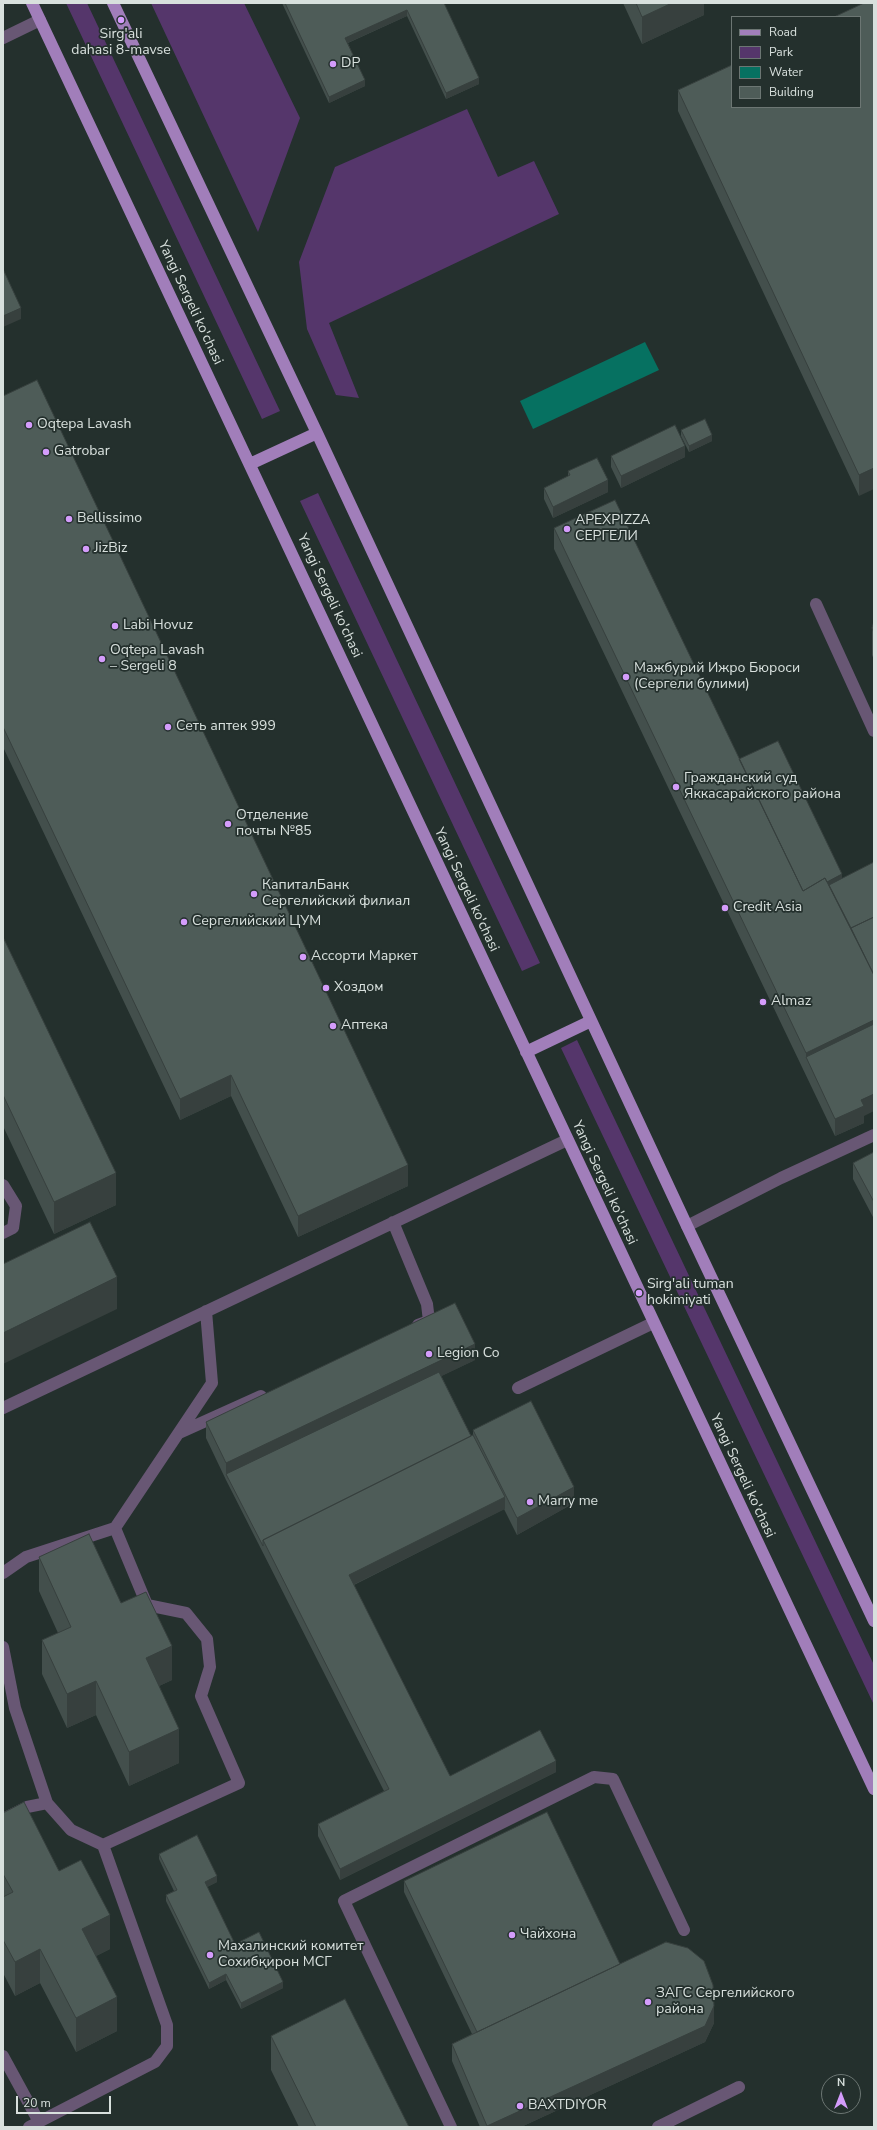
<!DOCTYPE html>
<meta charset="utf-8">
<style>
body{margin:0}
#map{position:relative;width:877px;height:2130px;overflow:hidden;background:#24302d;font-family:"Nunito Sans",sans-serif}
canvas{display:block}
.frame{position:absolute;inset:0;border:4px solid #d8e0dd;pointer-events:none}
.legend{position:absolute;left:731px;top:16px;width:130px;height:92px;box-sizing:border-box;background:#24302d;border:1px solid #6c7673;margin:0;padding:5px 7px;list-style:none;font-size:12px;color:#d8e0dd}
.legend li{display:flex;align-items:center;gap:8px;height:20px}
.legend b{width:20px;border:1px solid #6c7673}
.north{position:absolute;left:821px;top:2074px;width:40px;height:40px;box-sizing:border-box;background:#24302d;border:1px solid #6c7673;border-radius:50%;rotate:0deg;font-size:11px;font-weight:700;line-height:16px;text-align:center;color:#d8e0dd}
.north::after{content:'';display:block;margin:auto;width:14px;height:18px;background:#d49cfb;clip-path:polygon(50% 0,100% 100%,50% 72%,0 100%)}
.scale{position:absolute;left:16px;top:2096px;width:95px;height:18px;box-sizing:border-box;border:2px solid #d8e0dd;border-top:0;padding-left:5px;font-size:12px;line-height:14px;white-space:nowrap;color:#d8e0dd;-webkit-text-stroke:3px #24302d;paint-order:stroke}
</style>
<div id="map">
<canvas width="877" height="2130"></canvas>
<div class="frame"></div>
<ul class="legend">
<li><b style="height:5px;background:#a17eba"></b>Road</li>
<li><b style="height:11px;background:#55366b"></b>Park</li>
<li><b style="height:11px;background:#067161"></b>Water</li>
<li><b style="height:11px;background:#4e5c58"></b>Building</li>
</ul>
<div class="north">N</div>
<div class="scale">20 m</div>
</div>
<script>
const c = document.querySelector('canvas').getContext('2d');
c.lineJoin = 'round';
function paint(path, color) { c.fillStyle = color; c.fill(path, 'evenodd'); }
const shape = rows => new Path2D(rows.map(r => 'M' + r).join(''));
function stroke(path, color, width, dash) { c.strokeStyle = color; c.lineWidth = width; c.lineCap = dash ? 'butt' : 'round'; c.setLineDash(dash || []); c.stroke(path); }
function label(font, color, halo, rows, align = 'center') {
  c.font = font + ' "Nunito Sans",sans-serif'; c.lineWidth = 3.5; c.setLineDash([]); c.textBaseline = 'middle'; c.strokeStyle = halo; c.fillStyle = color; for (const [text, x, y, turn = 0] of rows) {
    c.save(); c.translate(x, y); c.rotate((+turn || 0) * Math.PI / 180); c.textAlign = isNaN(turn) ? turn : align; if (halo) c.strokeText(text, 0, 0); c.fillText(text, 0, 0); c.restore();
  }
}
paint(shape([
 [66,3,87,3,280,411,262,419],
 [151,3,244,3,300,118,258,232],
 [467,109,498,177,534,161,559,214,329,323,359,398,336,395,307,329,299,262,335,167],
 [318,493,540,963,522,971,300,501],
 [577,1040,874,1665,874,1705,561,1048]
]), '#55366b');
paint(shape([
 [645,342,659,370,533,429,520,401]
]), '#067161');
stroke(shape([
 [3,38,40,20],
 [816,604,874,731],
 [3,1185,16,1206,13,1228,3,1233],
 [393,1222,427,1304,429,1321,418,1325],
 [687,1226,781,1178,874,1135],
 [518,1388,653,1323],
 [3,1408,567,1140],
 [179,1433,261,1396],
 [3,1573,26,1557,115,1528],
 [3,1647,15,1708,47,1803],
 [3,1819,27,1807,47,1803,71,1830,103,1845,239,1783,201,1696,210,1667,207,1639,186,1613,147,1605,115,1528,212,1383,206,1311],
 [3,2056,39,2122],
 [29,2127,155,2062,167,2046,167,2025,103,1845],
 [451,2127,344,1901,594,1777,613,1779,684,1930],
 [658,2127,739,2087]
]), '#685774', 12);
stroke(shape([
 [32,3,874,1789],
 [113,3,317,433,687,1226,874,1621],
 [250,464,317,433],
 [526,1052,591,1021]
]), '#a17eba', 12);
paint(shape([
 [282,3,444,3,479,84,446,99,407,16,348,43,365,86,329,103],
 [623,3,704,3,704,15,642,44],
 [864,3,859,496,678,111,678,90],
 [3,396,408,1186,298,1237,231,1096,180,1120,3,747],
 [681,430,712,441,689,452,681,436],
 [611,456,685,457,621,488,611,467],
 [568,471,608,492,553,518,544,499,544,488,568,476],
 [554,528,739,759,864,1116,864,1123,835,1136,554,549],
 [874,621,874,660,872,655,872,628],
 [3,937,116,1205,54,1234,3,1126],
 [874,1152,874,1219,853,1179,853,1163],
 [475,1360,441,1376,471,1436,473,1435,473,1430,574,1503,517,1535,504,1509,354,1585,450,1776,556,1772,340,1880,318,1836,318,1824,384,1791,226,1480,206,1438,206,1422],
 [39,1557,121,1603,172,1680,159,1686,179,1763,129,1786,96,1715,67,1728,42,1674,42,1640,58,1633,39,1591],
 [3,1813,59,1871,110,1949,96,1956,117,2031,76,2052,40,1983,15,1996,3,1973],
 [159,1854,217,1882,207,1887,235,1944,283,1988,241,2009,226,1980,209,1989,166,1901,166,1895,174,1891,159,1859],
 [404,1881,620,1964,714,2023,705,2042,521,2127,480,2127,452,2061,452,2044,472,2034,404,1892],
 [271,2036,409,2127,299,2127,271,2070]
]), '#434f4c');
paint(shape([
 [672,3,704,3,704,15,642,44,642,17],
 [407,10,407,16,345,44,345,38],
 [479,78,479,84,446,99,446,93],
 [365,80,365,86,329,103,329,97],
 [21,308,21,319,3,327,3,316],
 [712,435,712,441,689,452,689,446],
 [685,446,685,457,621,488,621,476],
 [874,468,874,489,859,496,859,475],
 [608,480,608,492,553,518,553,507],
 [842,874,842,890,803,895],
 [874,1020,874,1041,806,1057,806,1053],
 [231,1075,231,1096,180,1120,180,1099],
 [874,1094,874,1111,864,1116,864,1123,835,1136,835,1119,861,1100],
 [408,1165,408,1186,298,1237,298,1216],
 [116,1173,116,1205,54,1234,54,1202],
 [117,1277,117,1309,3,1364,3,1333],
 [475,1344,475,1360,228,1479,226,1474,226,1463],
 [574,1487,574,1503,517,1535,517,1518],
 [505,1497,505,1509,349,1587,349,1575],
 [172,1646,172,1680,146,1692,146,1658],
 [96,1681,96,1715,67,1728,67,1694],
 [179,1729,179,1763,129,1786,129,1752],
 [556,1761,556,1772,340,1880,340,1869],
 [217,1876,217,1882,205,1888,205,1882],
 [110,1915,110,1949,82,1963,82,1929],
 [40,1949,40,1983,15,1996,15,1962],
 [226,1974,226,1980,209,1989,209,1983],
 [283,1982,283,1988,241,2009,241,2003],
 [117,1997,117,2031,76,2052,76,2018],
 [714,2006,714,2023,705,2042,521,2127,487,2127,487,2126]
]), '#37403e');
const building = shape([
 [285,3,444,3,479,78,446,93,407,10,345,38,365,80,329,97,285,3],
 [636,3,672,3,642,17,636,3],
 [864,3,874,3,874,468,859,475,678,90,732,65,732,107,860,107,860,17,834,17,864,3],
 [3,269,21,308,3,316,3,269],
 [37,380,408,1165,298,1216,231,1075,180,1099,3,727,3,396,37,380],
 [705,419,712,435,689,446,681,430,705,419],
 [675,425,685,446,621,476,611,456,675,425],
 [597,458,608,480,553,507,544,488,570,475,568,471,597,458],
 [615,500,803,891,825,878,874,975,874,1020,806,1053,554,528,615,500],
 [874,621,874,633,872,628,874,621],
 [778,741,842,874,827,882,825,878,803,891,739,759,778,741],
 [874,862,874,917,851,928,829,885,874,862],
 [874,917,874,975,851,928,874,917],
 [3,937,116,1173,54,1202,3,1095,3,937],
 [874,1024,874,1094,861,1100,864,1106,835,1119,806,1057,874,1024],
 [874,1152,874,1202,853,1163,874,1152],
 [90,1222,117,1277,3,1333,3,1264,90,1222],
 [455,1303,475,1344,226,1463,206,1422,455,1303],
 [439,1372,471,1436,263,1540,263,1546,226,1474,439,1372],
 [531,1401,574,1487,517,1518,473,1430,531,1401],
 [473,1435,505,1497,349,1575,450,1776,540,1730,556,1761,340,1869,318,1824,389,1789,263,1540,473,1435],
 [89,1534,121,1603,146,1592,172,1646,146,1658,179,1729,129,1752,96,1681,67,1694,42,1640,71,1627,39,1557,89,1534],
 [24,1802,59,1871,81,1860,110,1915,82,1929,117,1997,76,2018,40,1949,15,1962,3,1940,3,1897,13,1892,3,1874,3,1813,24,1802],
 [547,1812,620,1964,477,2032,404,1881,547,1812],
 [197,1835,217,1876,205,1882,235,1944,259,1932,283,1982,241,2003,226,1974,209,1983,166,1895,177,1890,159,1854,197,1835],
 [666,1942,688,1948,704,1961,713,1985,714,2006,705,2026,487,2126,452,2044,666,1942],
 [345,1999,409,2127,316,2127,271,2036,345,1999]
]);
paint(building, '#4e5c58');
stroke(building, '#37403e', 1);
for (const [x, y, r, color] of [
 [121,20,4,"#d49cfb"],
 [333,64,4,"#d49cfb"],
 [29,425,4,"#d49cfb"],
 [46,452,4,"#d49cfb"],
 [69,519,4,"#d49cfb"],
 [567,529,4,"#d49cfb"],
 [86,549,4,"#d49cfb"],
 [115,626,4,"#d49cfb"],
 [102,659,4,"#d49cfb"],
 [626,677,4,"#d49cfb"],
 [168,727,4,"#d49cfb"],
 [676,787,4,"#d49cfb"],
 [228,824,4,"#d49cfb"],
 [254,894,4,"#d49cfb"],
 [725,908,4,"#d49cfb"],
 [184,922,4,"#d49cfb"],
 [303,957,4,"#d49cfb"],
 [326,988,4,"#d49cfb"],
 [763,1002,4,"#d49cfb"],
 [333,1026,4,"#d49cfb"],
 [639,1293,4,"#d49cfb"],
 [429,1354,4,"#d49cfb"],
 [530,1502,4,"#d49cfb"],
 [512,1935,4,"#d49cfb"],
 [210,1955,4,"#d49cfb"],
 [648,2002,4,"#d49cfb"],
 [520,2106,4,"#d49cfb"]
]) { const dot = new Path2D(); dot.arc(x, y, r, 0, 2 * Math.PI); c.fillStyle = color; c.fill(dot); stroke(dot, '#24302d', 1.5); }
label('14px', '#d8e0dd', '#24302d', [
 ["Sirg'ali",121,35,"center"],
 ["dahasi 8-mavse",121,51,"center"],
 ["DP",341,64],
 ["Oqtepa Lavash",37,425],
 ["Gatrobar",54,452],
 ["Bellissimo",77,519],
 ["APEXPIZZA",575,521],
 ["СЕРГЕЛИ",575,537],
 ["JizBiz",94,549],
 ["Labi Hovuz",123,626],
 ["Oqtepa Lavash",110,651],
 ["– Sergeli 8",110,667],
 ["Мажбурий Ижро Бюроси",634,669],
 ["(Сергели булими)",634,685],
 ["Сеть аптек 999",176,727],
 ["Гражданский суд",684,779],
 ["Яккасарайского района",684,795],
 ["Отделение",236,816],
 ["почты №85",236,832],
 ["КапиталБанк",262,886],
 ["Сергелийский филиал",262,902],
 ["Credit Asia",733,908],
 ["Сергелийский ЦУМ",192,922],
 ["Ассорти Маркет",311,957],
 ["Хоздом",334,988],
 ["Almaz",771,1002],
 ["Аптека",341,1026],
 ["Sirg'ali tuman",647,1285],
 ["hokimiyati",647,1301],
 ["Legion Co",437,1354],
 ["Marry me",538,1502],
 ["Чайхона",520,1935],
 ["Махалинский комитет",218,1947],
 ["Сохибқирон МСГ",218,1963],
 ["ЗАГС Сергелийского",656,1994],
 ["района",656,2010],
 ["BAXTDIYOR",528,2106]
], 'left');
label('14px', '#d8e0dd', '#24302d', [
 ["Yangi Sergeli ko'chasi",190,303,65],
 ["Yangi Sergeli ko'chasi",329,596,65],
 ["Yangi Sergeli ko'chasi",466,890,65],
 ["Yangi Sergeli ko'chasi",604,1183,65],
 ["Yangi Sergeli ko'chasi",742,1476,65]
]);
</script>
